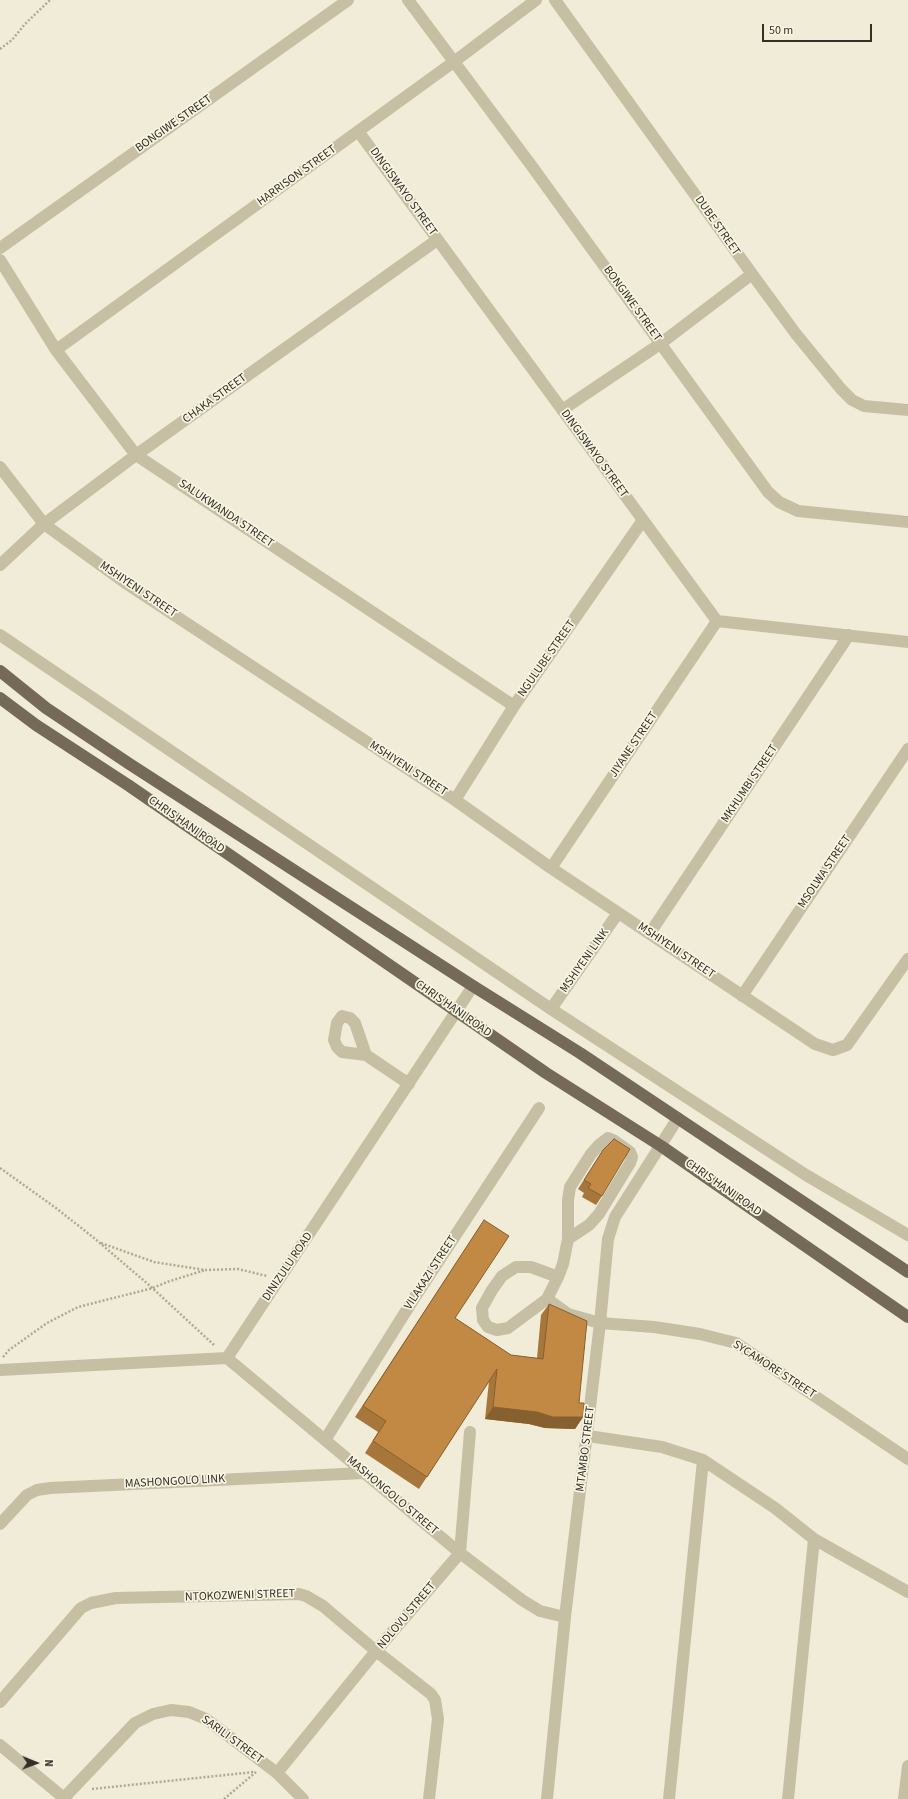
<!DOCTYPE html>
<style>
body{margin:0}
#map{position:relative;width:908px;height:1799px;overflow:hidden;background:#f0ecd8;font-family:"Source Sans 3",sans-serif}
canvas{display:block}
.north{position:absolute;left:16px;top:1743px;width:40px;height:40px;-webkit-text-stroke:3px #f8f5e3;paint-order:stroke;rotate:91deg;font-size:11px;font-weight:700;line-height:16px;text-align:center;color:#332e26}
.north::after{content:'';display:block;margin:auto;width:14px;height:18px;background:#332e26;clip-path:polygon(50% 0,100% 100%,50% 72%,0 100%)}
.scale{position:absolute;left:762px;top:24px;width:110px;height:18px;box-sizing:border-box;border:2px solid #332e26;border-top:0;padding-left:5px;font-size:12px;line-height:14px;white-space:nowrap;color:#332e26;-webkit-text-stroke:3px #f8f5e3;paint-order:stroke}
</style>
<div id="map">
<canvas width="908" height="1799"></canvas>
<div class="north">N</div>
<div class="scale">50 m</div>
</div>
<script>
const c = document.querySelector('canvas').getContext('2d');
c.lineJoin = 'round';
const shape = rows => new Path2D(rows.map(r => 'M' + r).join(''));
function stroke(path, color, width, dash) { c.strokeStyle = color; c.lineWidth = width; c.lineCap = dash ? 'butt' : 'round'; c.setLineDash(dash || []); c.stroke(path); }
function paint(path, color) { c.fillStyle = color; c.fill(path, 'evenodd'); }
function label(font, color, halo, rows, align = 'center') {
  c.font = font + ' "Source Sans 3",sans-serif'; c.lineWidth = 3.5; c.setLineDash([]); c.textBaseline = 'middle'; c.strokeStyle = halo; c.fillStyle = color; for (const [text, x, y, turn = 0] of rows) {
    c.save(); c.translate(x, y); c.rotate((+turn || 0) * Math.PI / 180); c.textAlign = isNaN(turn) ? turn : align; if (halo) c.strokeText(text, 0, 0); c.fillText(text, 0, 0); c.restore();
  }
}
stroke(shape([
 [0,49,12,40,25,24,50,0],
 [0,1168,56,1208,94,1238,149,1285,214,1345],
 [101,1243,154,1262,205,1270,238,1269,267,1276],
 [3,1357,9,1350,47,1323,78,1307,153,1288,167,1282,205,1270],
 [92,1789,254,1772],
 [224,1799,256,1772]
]), '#b2a98f', 2.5, [2, 2]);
stroke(shape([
 [408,0,531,165,768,492,779,502,798,511,908,522],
 [555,0,752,274,796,334,841,389,852,400,864,406,908,410],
 [358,131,717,621,908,642],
 [0,248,348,0],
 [0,260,56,350,136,455,514,706],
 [56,350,455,61,536,0],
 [562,410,660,344,752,274],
 [0,467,44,524,124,582,455,800,551,868,815,1044,833,1050,847,1045,908,959],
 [0,565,44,524,136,455,437,240],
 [0,635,551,1009,806,1175,908,1235],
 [455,800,514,706,643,520],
 [551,868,717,621],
 [650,933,849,635],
 [742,996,908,749],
 [551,1009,618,913],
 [366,1055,342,1052,337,1047,334,1040,337,1023,342,1016,350,1018,355,1023,366,1055,409,1084],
 [558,1277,531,1267,516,1267,502,1276,492,1290,482,1308,483,1320,488,1327,497,1330,508,1328,547,1299,558,1277,563,1264,568,1239,568,1200,570,1187,591,1154,599,1145,608,1138,613,1140,630,1152,632,1157,630,1163,599,1214,589,1225,568,1239],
 [547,1299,568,1314,600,1323,654,1327,700,1334,736,1343,908,1459],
 [227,1358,460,1553,522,1600,540,1611,565,1617],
 [0,1370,227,1358,473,986],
 [588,1436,662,1447,703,1460,775,1508,814,1539,908,1592],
 [325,1440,413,1300,539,1108],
 [0,1524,27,1495,37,1490,50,1488,364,1473],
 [0,1702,81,1608,91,1603,116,1598,299,1594,306,1596,323,1606,376,1651,431,1694,435,1700,438,1719,429,1799],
 [0,1745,64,1798],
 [277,1773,376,1651,460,1553,470,1432],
 [63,1799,135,1723,153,1714,171,1710,189,1712,206,1719,277,1773,303,1799],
 [547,1799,565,1617,600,1323,608,1239,615,1217,678,1118],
 [669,1799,703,1460],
 [788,1799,814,1539],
 [904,1799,908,1766]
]), '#c7bfa4', 12);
stroke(shape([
 [0,671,46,708,128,763,473,986,580,1053,908,1272],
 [0,698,36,725,128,785,546,1073,661,1146,908,1317]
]), '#746a57', 12);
paint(shape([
 [603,1150,602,1196,596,1205,582,1197,584,1193,578,1189],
 [484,1220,455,1318,511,1355,537,1358,541,1315,549,1304,583,1417,575,1429,545,1428,529,1424,485,1419,489,1381,419,1489,365,1453,378,1432,355,1417]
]), '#a6763a');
paint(shape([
 [493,1407,583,1417,575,1429,545,1428,529,1424,485,1419]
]), '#876030');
const building = shape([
 [614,1139,630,1149,602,1196,588,1188,591,1184,584,1180,603,1150,614,1139],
 [484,1220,509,1236,455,1318,511,1355,543,1359,549,1304,587,1321,579,1403,584,1403,583,1417,553,1417,537,1412,493,1407,497,1369,427,1477,373,1441,386,1421,363,1406,484,1220]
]);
paint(building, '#c18944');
stroke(building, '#876030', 1);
label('12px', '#332e26', '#f8f5e3', [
 ["BONGIWE STREET",174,124,-35],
 ["HARRISON STREET",297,176,-36],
 ["DINGISWAYO STREET",403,192,54],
 ["DUBE STREET",717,226,55],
 ["BONGIWE STREET",632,304,54],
 ["CHAKA STREET",215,399,-36],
 ["DINGISWAYO STREET",594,454,54],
 ["SALUKWANDA STREET",226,514,34],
 ["MSHIYENI STREET",138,590,34],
 ["NGULUBE STREET",547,659,-55],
 ["JIYANE STREET",634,745,-56],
 ["MSHIYENI STREET",408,769,33],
 ["MKHUMBI STREET",750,784,-56],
 ["CHRIS HANI ROAD",186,825,35],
 ["MSOLWA STREET",825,872,-56],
 ["MSHIYENI STREET",676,951,34],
 ["MSHIYENI LINK",585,961,-55],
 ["CHRIS HANI ROAD",453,1009,35],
 ["CHRIS HANI ROAD",723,1188,35],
 ["DINIZULU ROAD",288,1267,-56],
 ["VILAKAZI STREET",431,1273,-57],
 ["SYCAMORE STREET",774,1370,33],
 ["MTAMBO STREET",586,1449,-83],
 ["MASHONGOLO LINK",175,1482,-3],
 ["MASHONGOLO STREET",392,1496,40],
 ["NTOKOZWENI STREET",240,1596,-2],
 ["NDLOVU STREET",407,1616,-50],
 ["SARILI STREET",232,1740,36]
]);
</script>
